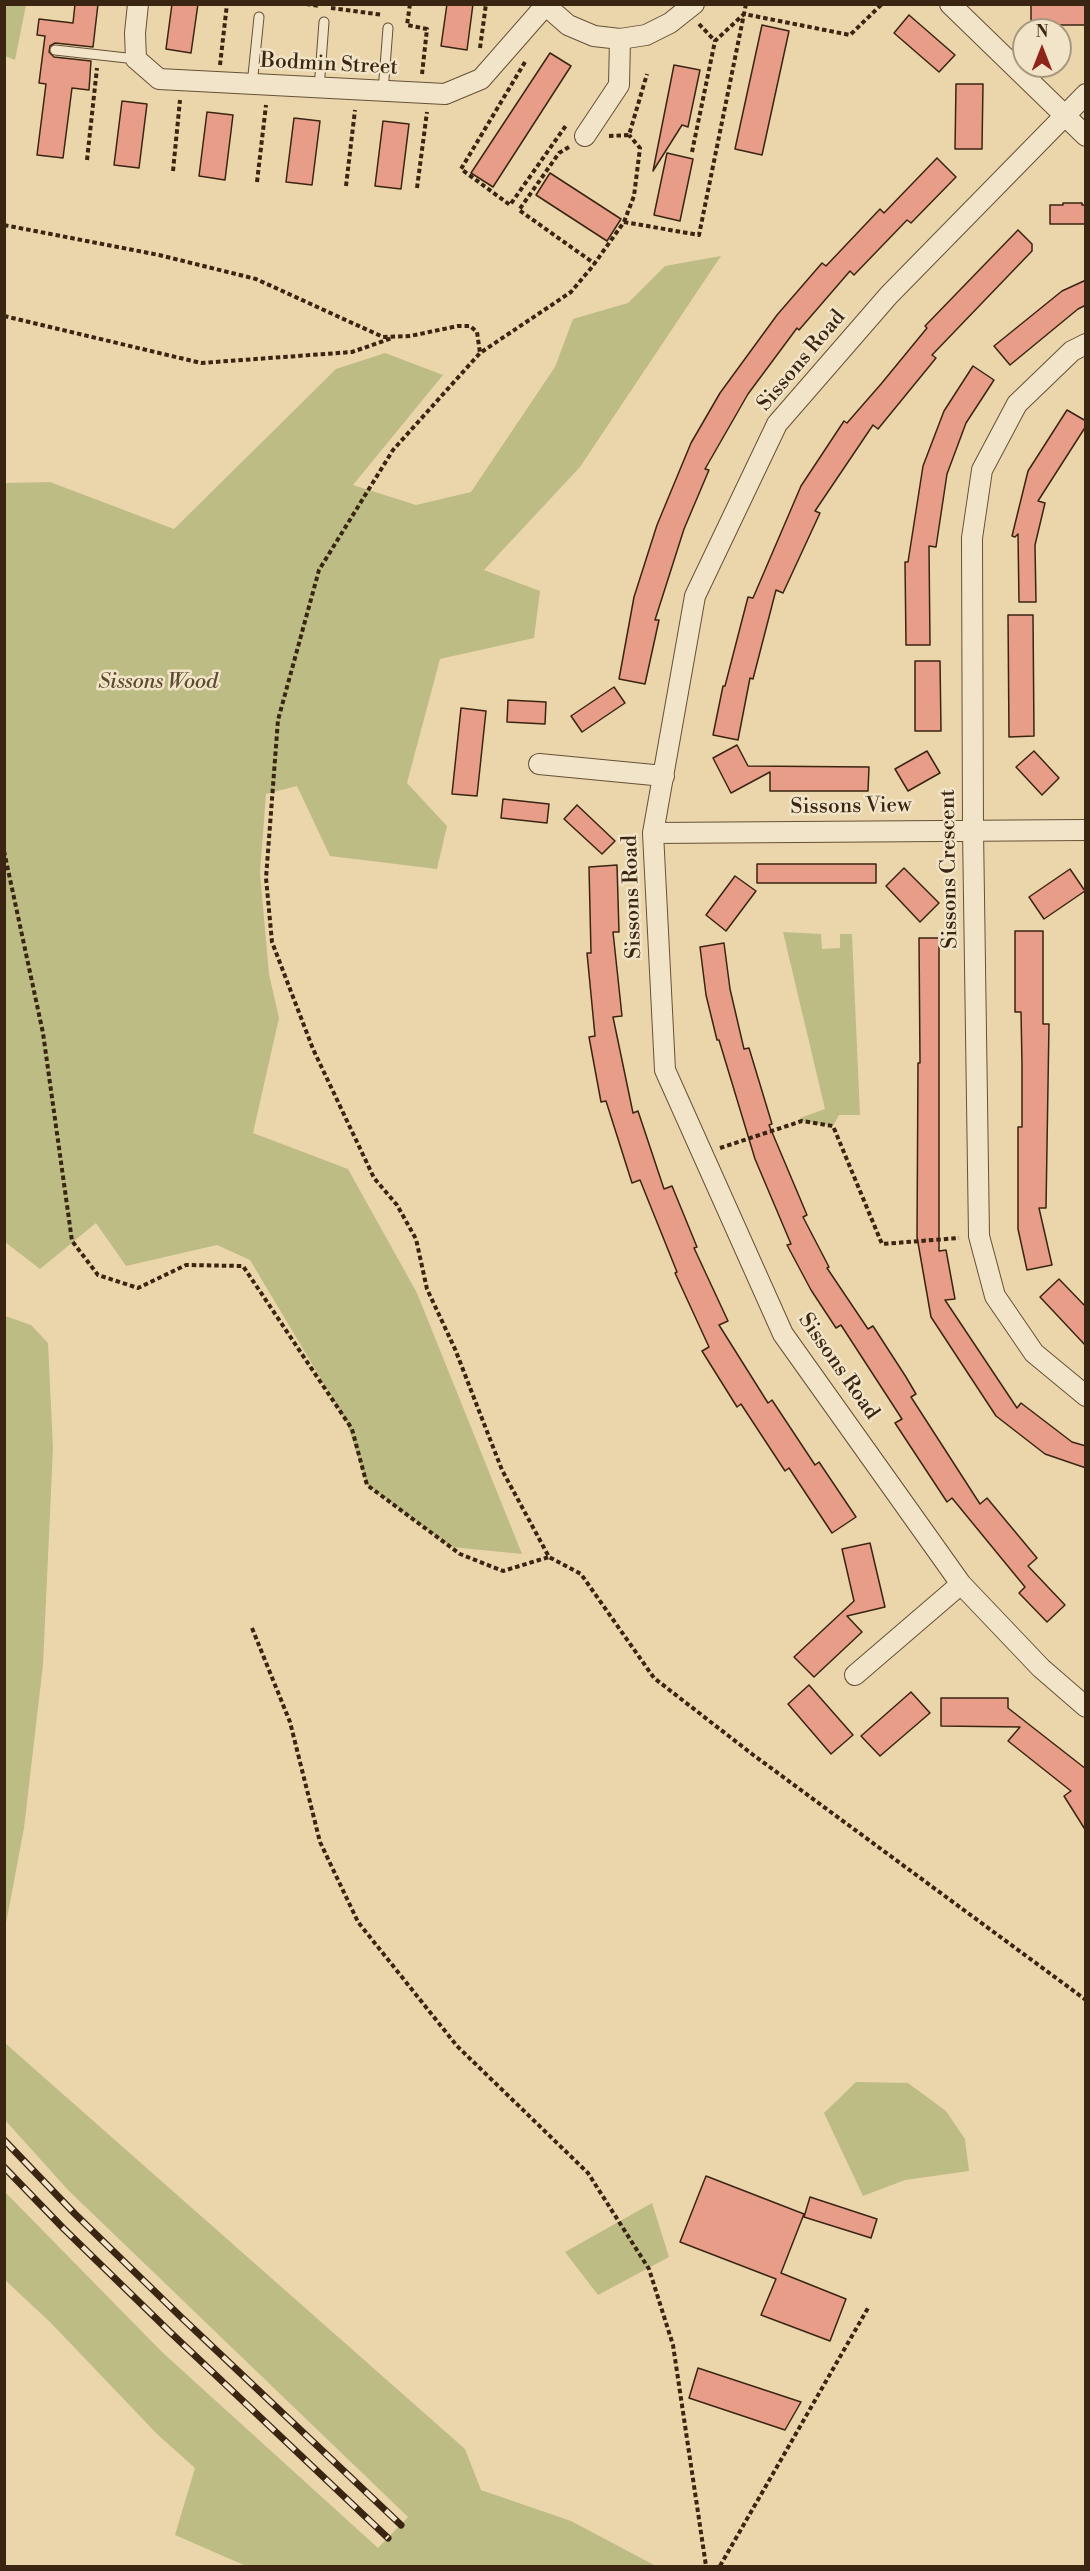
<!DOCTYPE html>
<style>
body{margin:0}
#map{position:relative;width:1090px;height:2571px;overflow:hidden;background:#ebd6ab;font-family:"Libre Bodoni",serif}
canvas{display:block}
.frame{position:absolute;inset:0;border:6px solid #3a2512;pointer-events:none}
.north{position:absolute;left:1012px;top:18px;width:60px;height:60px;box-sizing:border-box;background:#f2e4c8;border:2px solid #a8987f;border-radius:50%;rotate:0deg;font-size:16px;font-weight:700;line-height:24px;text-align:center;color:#3a2512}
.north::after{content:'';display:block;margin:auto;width:21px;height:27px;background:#8f2418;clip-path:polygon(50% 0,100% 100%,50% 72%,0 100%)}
</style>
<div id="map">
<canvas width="1090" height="2571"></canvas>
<div class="frame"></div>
<div class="north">N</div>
</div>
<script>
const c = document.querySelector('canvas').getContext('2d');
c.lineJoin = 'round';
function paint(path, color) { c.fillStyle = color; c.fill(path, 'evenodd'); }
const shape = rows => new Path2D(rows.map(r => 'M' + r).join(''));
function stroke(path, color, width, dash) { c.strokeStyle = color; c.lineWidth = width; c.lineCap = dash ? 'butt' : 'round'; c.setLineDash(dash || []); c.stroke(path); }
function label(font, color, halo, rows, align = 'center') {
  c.font = font + ' "Libre Bodoni",serif'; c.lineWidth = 5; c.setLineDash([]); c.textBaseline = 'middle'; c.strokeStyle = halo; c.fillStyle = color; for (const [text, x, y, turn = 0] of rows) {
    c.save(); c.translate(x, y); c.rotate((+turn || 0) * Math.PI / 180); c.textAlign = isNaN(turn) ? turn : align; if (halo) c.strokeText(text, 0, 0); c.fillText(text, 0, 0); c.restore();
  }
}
paint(shape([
 [4,5,26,5,15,60,5,56],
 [721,256,580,467,484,570,540,591,534,638,440,659,407,783,447,826,437,869,330,856,297,786,266,794,260,873,269,974,279,1018,253,1133,348,1169,417,1293,522,1554,451,1547,367,1485,346,1421,250,1260,217,1245,126,1266,96,1223,40,1269,5,1242,5,483,50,482,174,529,336,369,385,353,443,375,353,485,416,505,471,492,555,367,573,319,628,303,665,266],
 [783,932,821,934,822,949,840,948,840,934,852,934,860,1115,839,1115,833,1126,802,1121,800,1118,825,1109],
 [5,1316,31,1325,48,1343,53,1448,43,1665,24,1828,5,1929],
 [5,2043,465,2449,481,2490,571,2521,656,2566,246,2566,175,2535,195,2468,157,2434,51,2323,5,2280,5,2192,162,2352,378,2548,408,2517,68,2190,5,2120],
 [856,2082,908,2083,946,2111,965,2139,969,2171,905,2180,863,2196,824,2113],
 [652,2203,669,2257,598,2295,565,2252]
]), '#bdbc85');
const building = shape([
 [75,4,98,4,93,47,55,43,50,46,49,52,54,57,91,61,89,90,72,88,63,158,37,155,46,84,39,83,45,36,37,35,39,19,73,23,75,4],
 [172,4,198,4,191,53,166,49,172,4],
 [447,4,473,4,467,50,441,46,447,4],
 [1031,4,1086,4,1086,25,1031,25,1031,4],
 [909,15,955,55,939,72,894,33,909,15],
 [762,25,789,31,762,155,735,149,762,25],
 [550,53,571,66,493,187,471,173,550,53],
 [674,65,700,70,688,127,682,125,653,171,674,65],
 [956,84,983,84,982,149,955,149,956,84],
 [122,101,147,104,139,168,114,165,122,101],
 [207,112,233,115,225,180,199,176,207,112],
 [294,118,320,121,312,185,286,182,294,118],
 [383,121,409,124,401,189,375,186,383,121],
 [667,153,693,159,680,221,654,215,667,153],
 [937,158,956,177,911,223,907,220,854,275,850,271,799,330,797,328,748,394,705,469,709,470,684,529,655,620,659,620,645,684,619,679,634,597,657,525,691,443,720,393,777,315,822,263,826,266,880,209,884,213,937,158],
 [550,173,621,219,607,241,536,195,550,173],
 [1063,203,1082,203,1082,205,1086,205,1086,224,1050,224,1050,205,1063,205,1063,203],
 [1018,230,1032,244,1032,251,932,355,936,358,878,429,873,425,815,511,820,513,783,593,776,590,753,679,750,678,738,740,713,735,723,686,725,686,748,597,753,598,801,486,844,421,847,423,881,384,927,328,925,326,1018,230],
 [1086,280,1086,305,1078,309,1010,365,994,346,1062,291,1086,280],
 [973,366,994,380,966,423,947,474,936,547,929,546,930,645,906,645,905,562,908,562,923,466,944,411,973,366],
 [1067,410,1086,421,1086,426,1038,501,1045,503,1035,545,1036,602,1019,602,1018,534,1015,537,1012,536,1028,471,1067,410],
 [1008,615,1033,615,1034,736,1009,737,1008,615],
 [915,661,940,661,941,731,915,731,915,661],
 [614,687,625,703,582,732,571,716,614,687],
 [508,700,546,702,545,724,507,722,508,700],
 [461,708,486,711,477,796,452,794,461,708],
 [737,745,748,766,869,767,868,791,770,791,770,772,731,793,713,758,737,745],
 [927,751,940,773,908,791,895,769,927,751],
 [1034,751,1059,778,1042,795,1016,767,1034,751],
 [503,799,549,804,547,823,501,818,503,799],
 [577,805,615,841,602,854,564,819,577,805],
 [757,864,876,864,876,883,757,883,757,864],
 [617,865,619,932,613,932,622,1016,613,1017,633,1113,638,1111,664,1189,672,1186,697,1247,694,1248,728,1321,719,1325,768,1403,772,1400,815,1465,819,1462,856,1517,832,1533,789,1468,785,1471,741,1404,737,1407,702,1351,709,1347,675,1273,677,1272,640,1180,632,1183,606,1101,601,1102,589,1037,595,1036,587,953,591,953,589,867,617,865],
 [904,868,939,903,920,922,886,886,904,868],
 [1070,869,1085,891,1044,919,1029,897,1070,869],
 [735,876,756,891,726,931,706,915,735,876],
 [1015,931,1043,931,1043,1024,1049,1024,1046,1208,1039,1208,1052,1265,1027,1270,1018,1229,1018,1127,1022,1127,1022,1065,1021,1012,1015,1012,1015,931],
 [919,938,939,938,939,1251,946,1250,955,1299,945,1300,1017,1408,1021,1403,1072,1442,1086,1446,1086,1468,1045,1454,996,1416,931,1317,917,1237,918,1063,920,1063,919,938],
 [724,943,730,989,744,1049,749,1048,772,1124,769,1125,807,1215,803,1217,829,1267,827,1268,868,1329,873,1326,906,1377,916,1394,911,1397,980,1504,987,1498,1037,1558,1028,1566,1065,1605,1047,1622,1019,1593,1025,1587,952,1498,947,1502,895,1423,902,1419,841,1325,836,1328,811,1290,787,1245,791,1244,755,1159,719,1040,717,1040,706,995,700,947,724,943],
 [1059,1279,1086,1307,1086,1346,1040,1297,1059,1279],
 [870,1543,885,1607,847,1616,862,1632,814,1677,794,1657,854,1601,842,1549,870,1543],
 [809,1685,853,1735,831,1754,788,1704,809,1685],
 [911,1692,930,1713,880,1756,861,1736,911,1692],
 [941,1698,1008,1698,1008,1708,1086,1769,1086,1831,1064,1796,1071,1791,1008,1741,1020,1727,941,1726,941,1698],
 [706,2176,804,2214,781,2273,846,2299,830,2341,761,2315,776,2279,680,2242,706,2176],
 [810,2197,877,2219,871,2238,804,2217,810,2197],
 [698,2368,801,2402,785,2430,689,2398,698,2368]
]);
paint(building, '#e79d87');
stroke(building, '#3a2512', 1.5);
const service = shape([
 [55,50,136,59],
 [252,85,259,17],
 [319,89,324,22],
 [383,92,388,28]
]);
const minor = shape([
 [138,4,135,33,136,59,159,79,445,94,481,79,545,6],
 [544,4,568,25,594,36,620,39,646,35,670,23,694,4],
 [950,4,1086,136],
 [1086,94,889,295,777,424,695,596,653,833,665,1070,783,1334,961,1584,1041,1668,1086,1707],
 [585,136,619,85,620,39],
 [1086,344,1072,351,1017,404,982,470,972,538,973,830,979,1236,995,1296,1034,1353,1086,1396],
 [539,764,664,776],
 [653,833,1086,830],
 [855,1675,961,1584]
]);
stroke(service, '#665138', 11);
stroke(minor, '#665138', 22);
stroke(shape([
 [306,4,320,6],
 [410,4,407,25,427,29,422,74],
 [746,4,699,235,624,222,592,267,571,292,480,353,393,450,319,570,278,720,266,878,272,942,313,1049,374,1178,397,1205,416,1239,427,1289,455,1349,502,1470,549,1557,581,1574,654,1678,752,1754,1086,2000],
 [331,8,383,15],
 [699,24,715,41],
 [480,48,486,4],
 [525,62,461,169,510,205,567,124],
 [220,65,227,4],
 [609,136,629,135,647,74],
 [569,147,559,153,519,210,595,264],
 [692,152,715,41,744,14,850,35,882,4],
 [87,160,97,68],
 [173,171,180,100],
 [257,182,266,105],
 [346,186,355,110],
 [417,188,427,112],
 [624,222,634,196,640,148,629,135],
 [4,225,159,255,256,279,383,337,410,336,458,326,470,326,477,332,480,353],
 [4,316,201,363,352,352,392,338],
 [4,851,43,1033,72,1241,98,1275,138,1288,186,1265,243,1266,352,1429,367,1485,460,1554,503,1571,549,1557],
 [720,1148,802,1121,833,1126,882,1244,959,1238],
 [252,1628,290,1722,320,1842,358,1922,457,2046,588,2173,649,2269,673,2345,706,2566],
 [720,2566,868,2308]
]), '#3a2512', 4, [4.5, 3]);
stroke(service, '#f2e4c8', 9);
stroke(minor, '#f2e4c8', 20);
const rail = shape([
 [4,2140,75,2214,181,2317,401,2525],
 [4,2167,64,2229,170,2332,388,2538]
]);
stroke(rail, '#3a2512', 7);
stroke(rail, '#f2e4c8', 4.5, [14]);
label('21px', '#3a2512', '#f2e4c8', [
 ["Bodmin Street",329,65,3],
 ["Sissons Road",802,361,-50],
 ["Sissons View",851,807,-1],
 ["Sissons Crescent",950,869,-91],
 ["Sissons Road",633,897,-92],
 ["Sissons Road",838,1367,55]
]);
label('italic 21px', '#5b4b2f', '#f2e4c8', [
 ["Sissons Wood",158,683]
]);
</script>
